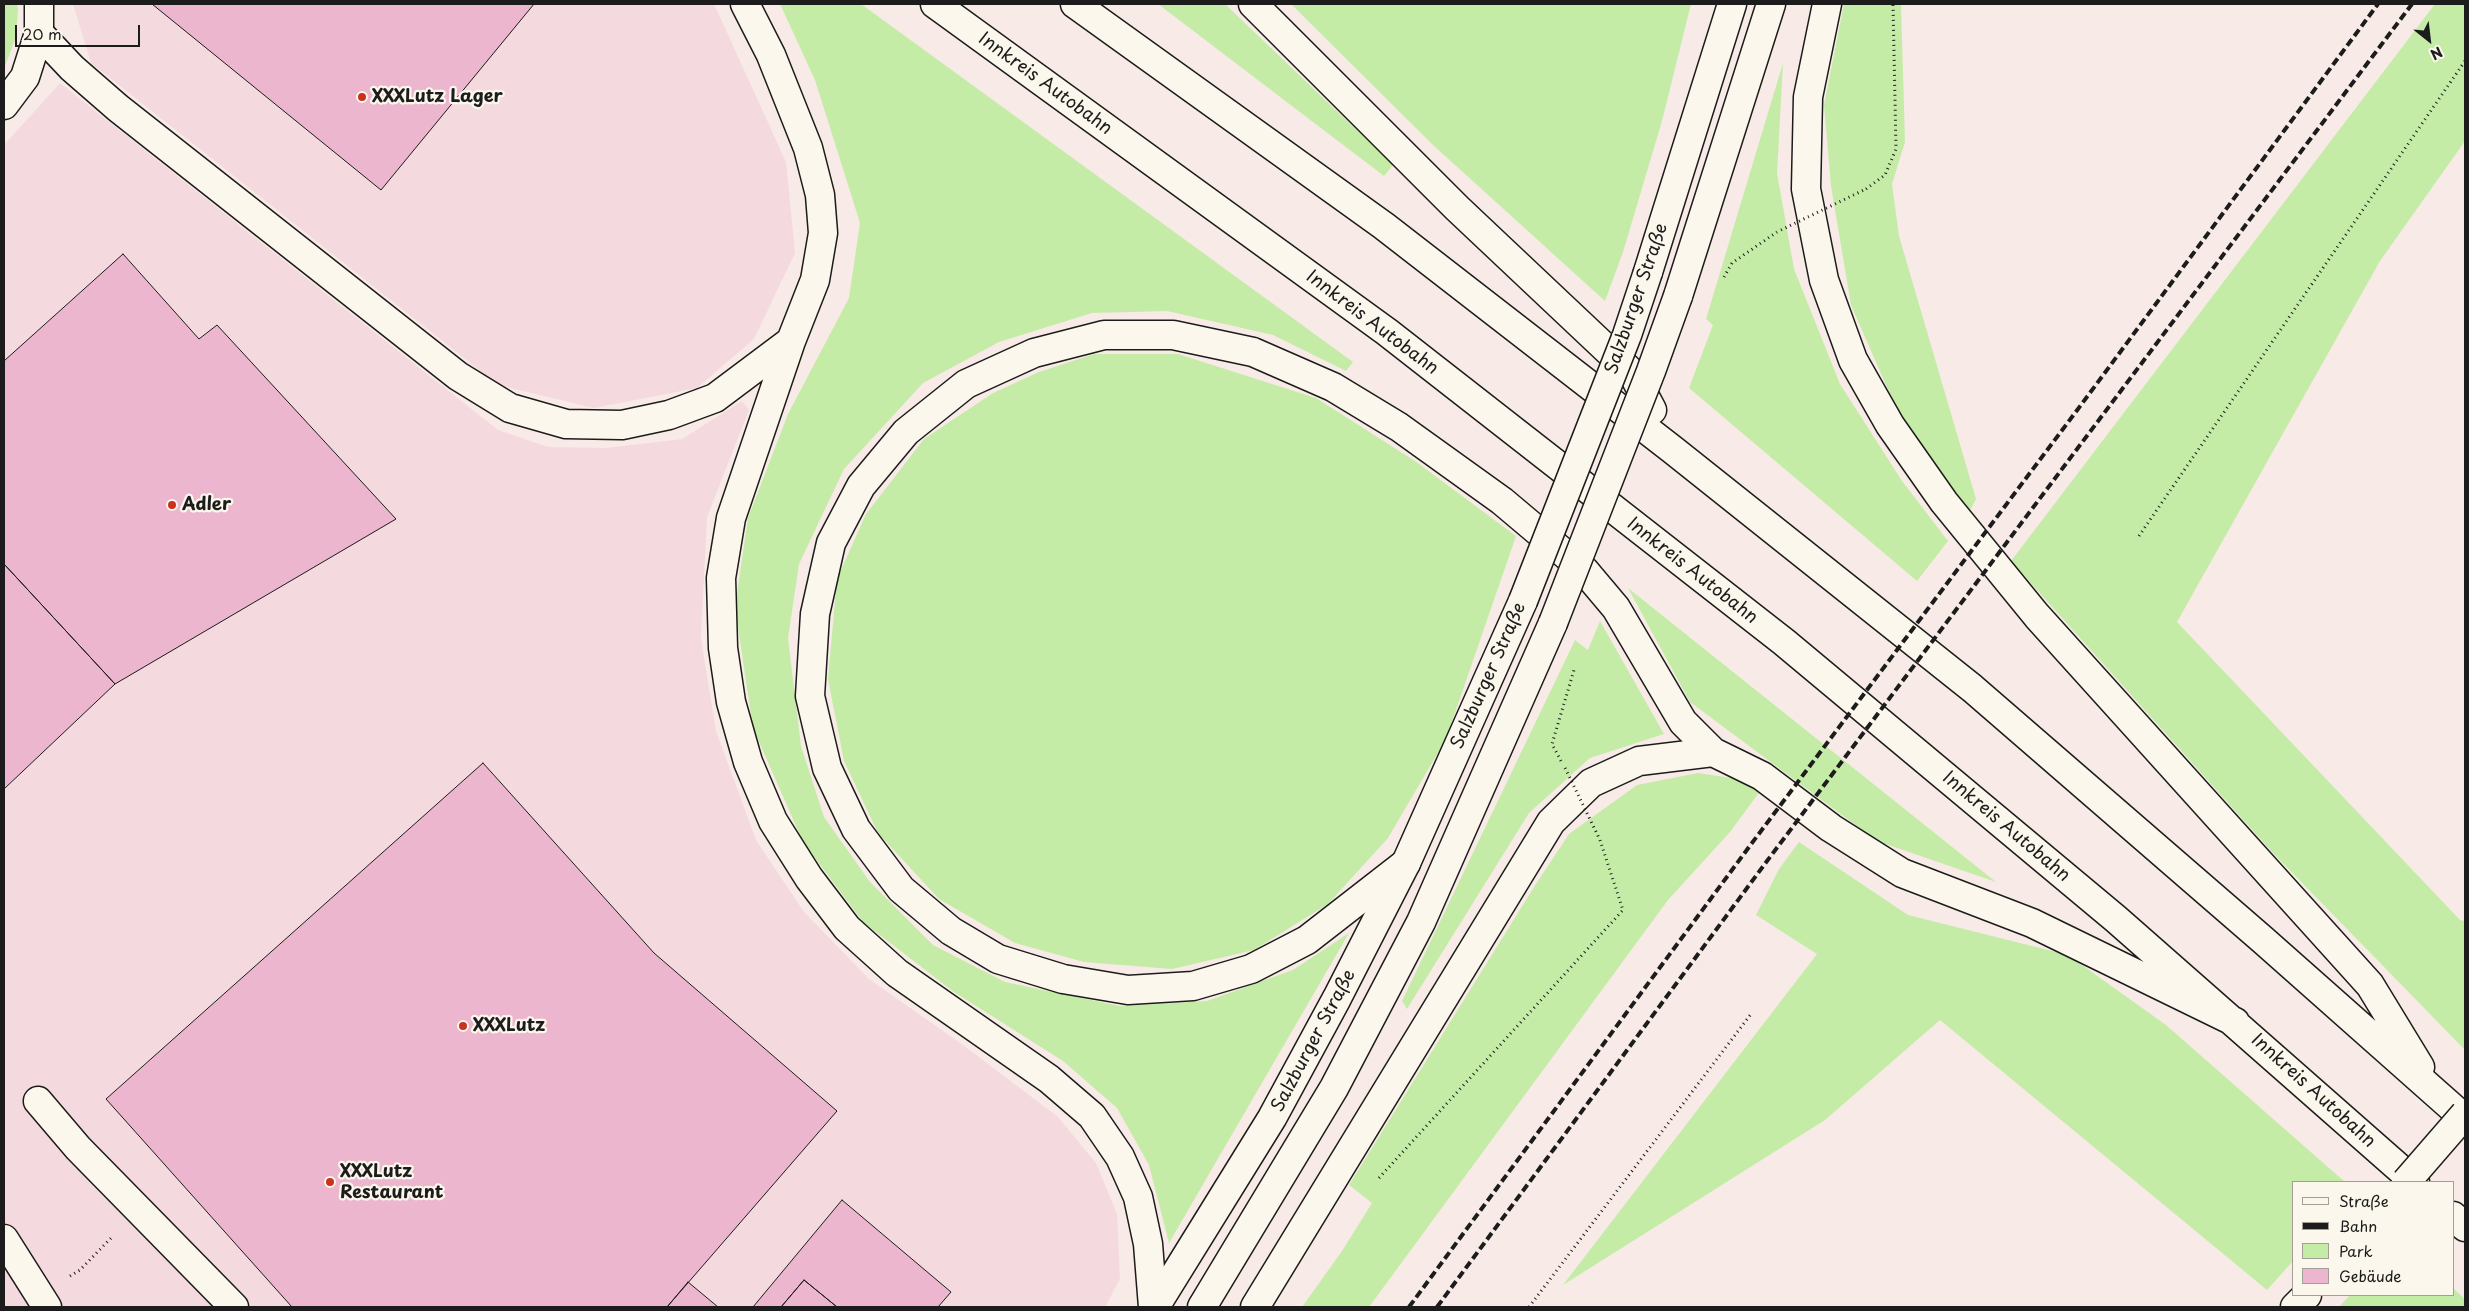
<!DOCTYPE html>
<meta charset="utf-8">
<style>
body{margin:0}
#map{position:relative;width:2469px;height:1311px;overflow:hidden;background:#f8eae6;font-family:"Playpen Sans",sans-serif}
canvas{display:block}
.frame{position:absolute;inset:0;border:5px solid #1c1c1c;pointer-events:none}
.legend{position:absolute;left:2292px;top:1181px;width:162px;height:115px;box-sizing:border-box;background:#fbf7ec;border:1px solid #a29f99;margin:0;padding:6px 9px;list-style:none;font-size:15px;color:#1c1c1c}
.legend li{display:flex;align-items:center;gap:10px;height:25px}
.legend b{width:25px;border:1px solid #a29f99}
.north{position:absolute;left:2404px;top:15px;width:50px;height:50px;-webkit-text-stroke:4px #fbf7ec;paint-order:stroke;rotate:151deg;font-size:14px;font-weight:700;line-height:20px;text-align:center;color:#1c1c1c}
.north::after{content:'';display:block;margin:auto;width:18px;height:22px;background:#1c1c1c;clip-path:polygon(50% 0,100% 100%,50% 72%,0 100%)}
.scale{position:absolute;left:15px;top:25px;width:125px;height:22px;box-sizing:border-box;border:2px solid #1c1c1c;border-top:0;padding-left:6px;font-size:15px;line-height:18px;white-space:nowrap;color:#1c1c1c;-webkit-text-stroke:4px #fbf7ec;paint-order:stroke}
</style>
<div id="map">
<canvas width="2469" height="1311"></canvas>
<div class="frame"></div>
<ul class="legend">
<li><b style="height:6px;background:#fbf7ec"></b>Straße</li>
<li><b style="height:6px;background:#1c1c1c"></b>Bahn</li>
<li><b style="height:14px;background:#c5eca7"></b>Park</li>
<li><b style="height:14px;background:#ecb6ce"></b>Gebäude</li>
</ul>
<div class="north">N</div>
<div class="scale">20 m</div>
</div>
<script>
const c = document.querySelector('canvas').getContext('2d');
c.lineJoin = 'round';
function paint(path, color) { c.fillStyle = color; c.fill(path, 'evenodd'); }
const shape = rows => new Path2D(rows.map(r => 'M' + r).join(''));
function stroke(path, color, width, dash) { c.strokeStyle = color; c.lineWidth = width; c.lineCap = dash ? 'butt' : 'round'; c.setLineDash(dash || []); c.stroke(path); }
function label(font, color, halo, rows, align = 'center') {
  c.font = font + ' "Playpen Sans",sans-serif'; c.lineWidth = 4.5; c.setLineDash([]); c.textBaseline = 'middle'; c.strokeStyle = halo; c.fillStyle = color; for (const [text, x, y, turn = 0] of rows) {
    c.save(); c.translate(x, y); c.rotate((+turn || 0) * Math.PI / 180); c.textAlign = isNaN(turn) ? turn : align; if (halo) c.strokeText(text, 0, 0); c.fillText(text, 0, 0); c.restore();
  }
}
paint(shape([
 [73,4,714,4,786,162,795,253,754,339,697,388,594,408,498,385,91,63],
 [60,83,498,430,548,447,606,448,682,439,742,401,749,410,707,517,701,638,716,731,756,840,804,912,869,979,963,1045,1058,1117,1096,1163,1117,1214,1120,1279,1105,1307,4,1307,4,145]
]), '#f4dadf');
paint(shape([
 [4,4,17,4,18,9,16,37,4,69],
 [780,4,861,4,1353,362,1346,371,1273,335,1167,311,1092,313,999,342,923,383,844,469,799,564,788,638,801,746,824,817,870,882,933,945,1005,982,1120,1006,1207,1001,1293,970,1349,933,1169,1243,1149,1165,1117,1108,1063,1061,954,992,863,922,803,842,753,728,735,607,748,518,788,414,849,298,860,223,815,80],
 [1158,4,1225,4,1393,165,1384,176],
 [1291,4,1691,4,1662,121,1623,252,1605,301,1433,145],
 [1844,4,1901,4,1905,142,1892,184,1899,236,1976,499,1969,512,1900,417,1851,305,1831,186,1824,105],
 [2435,4,2465,4,2465,141,2380,261,2177,622,2460,920,2465,921,2465,1050,2272,852,2011,561],
 [1783,63,1777,173,1794,269,1840,384,1902,481,1948,541,1917,581,1689,388,1713,325,1706,319],
 [1094,354,1178,354,1316,398,1415,461,1516,536,1446,739,1388,838,1328,904,1254,950,1172,969,1084,962,1015,943,939,899,878,833,844,761,828,679,837,579,866,514,924,439,993,393,1039,372],
 [1628,588,1996,882,1877,841,1690,702],
 [1600,621,1664,734,1590,758,1529,813,1407,1009,1402,1001,1575,640,1588,650],
 [1698,773,1738,779,1761,790,1730,832,1668,900,1369,1307,1302,1307,1342,1251,1372,1203,1349,1185,1534,887,1569,834,1637,785],
 [1799,842,1908,915,2068,955,2166,1025,2345,1182,2293,1182,2293,1261,2267,1290,1940,1020,1825,1120,1563,1285,1817,954,1756,915,1779,869],
 [2453,1288,2465,1299,2465,1307,2339,1307,2350,1295,2453,1295]
]), '#c5eca7');
const building = shape([
 [152,4,534,4,381,190,152,4],
 [123,254,199,339,217,325,396,519,115,684,4,564,4,361,123,254],
 [4,564,115,684,4,789,4,564],
 [483,763,654,953,837,1111,667,1307,292,1307,106,1099,483,763],
 [842,1200,951,1292,938,1307,837,1307,804,1280,781,1307,753,1307,842,1200],
 [804,1280,837,1307,781,1307,804,1280],
 [688,1282,718,1307,667,1307,688,1282]
]);
paint(building, '#ecb6ce');
stroke(building, '#1c1c1c', 1);
const minor = shape([
 [38,1101,78,1148,234,1307],
 [4,1239,47,1307],
 [2295,1307,2307,1295]
]);
const major = shape([
 [4,105,25,77,39,33,39,4],
 [1648,272,1732,4],
 [1678,296,1771,4],
 [1155,1307,1272,1118,1337,998,1406,863,1523,601],
 [1202,1307,1334,1088,1421,922,1553,623]
]);
const highway = shape([
 [745,4,771,55,808,148,820,195,823,233,815,280,791,341,731,518,721,578,723,648,731,702,748,762,773,821,809,878,847,928,897,973,1049,1079,1092,1116,1120,1157,1138,1197,1148,1244,1153,1307],
 [935,4,1387,332,1784,642,2116,919,2415,1182],
 [1075,4,1384,226,1673,450,1972,688,2263,940,2465,1119],
 [1253,4,1457,208,1633,374,1652,410],
 [1827,4,1808,97,1806,189,1824,280,1853,360,1890,425,1944,502,2037,616,2370,985,2420,1067],
 [39,33,72,68,118,108,458,376,510,408,566,424,622,425,669,415,715,398,791,341],
 [1406,863,1307,940,1251,969,1193,986,1128,990,1063,979,998,959,951,931,901,889,856,829,827,768,810,696,815,614,831,543,861,486,906,432,966,384,1034,353,1104,335,1173,335,1253,352,1333,387,1399,427,1502,501,1584,570,1616,608,1683,722,1713,752,1762,776,1831,828,1902,873,2032,923,2235,1022],
 [2453,1216,2465,1227],
 [1255,1307,1551,822,1591,783,1639,761,1713,752]
]);
stroke(minor, '#1c1c1c', 31);
stroke(major, '#1c1c1c', 31);
stroke(highway, '#1c1c1c', 31);
stroke(shape([
 [1866,189,1885,175,1896,149,1893,4],
 [1724,277,1732,263,1777,232],
 [2139,536,2465,61],
 [1561,761,1552,744,1574,670],
 [1379,1178,1623,910,1600,840],
 [70,1276,80,1270,113,1236],
 [1529,1307,1751,1014]
]), '#1c1c1c', 3, [1, 4]);
stroke(minor, '#fbf7ec', 28);
stroke(major, '#fbf7ec', 28);
stroke(highway, '#fbf7ec', 28);
stroke(shape([
 [1409,1307,1749,847,2078,409,2378,4],
 [1437,1307,1767,861,2412,4]
]), '#1c1c1c', 4, [8, 4]);
const minorBridge = shape([
 [2406,1182,2465,1114]
]);
const majorBridge = shape([
 [1523,601,1627,335,1648,272],
 [1553,623,1651,371,1678,296]
]);
stroke(minorBridge, '#1c1c1c', 31, []);
stroke(majorBridge, '#1c1c1c', 31, []);
stroke(shape([
 [1781,230,1866,189],
 [1565,768,1600,840]
]), '#1c1c1c', 3, [1, 4]);
stroke(minorBridge, '#fbf7ec', 28);
stroke(majorBridge, '#fbf7ec', 28);
for (const [x, y, r, color] of [
 [362,97,5,"#c8321e"],
 [172,505,5,"#c8321e"],
 [463,1026,5,"#c8321e"],
 [330,1182,5,"#c8321e"]
]) { const dot = new Path2D(); dot.arc(x, y, r, 0, 2 * Math.PI); c.fillStyle = color; c.fill(dot); stroke(dot, '#fbf7ec', 2); }
label('18px', '#1c1c1c', '#fbf7ec', [
 ["Innkreis Autobahn",1045,84,36],
 ["Salzburger Straße",1637,299,-71],
 ["Innkreis Autobahn",1372,323,37],
 ["Innkreis Autobahn",1692,571,38],
 ["Salzburger Straße",1489,676,-66],
 ["Innkreis Autobahn",2006,827,40],
 ["Salzburger Straße",1314,1041,-62],
 ["Innkreis Autobahn",2313,1091,42]
]);
label('bold 18px', '#1c1c1c', '#fbf7ec', [
 ["XXXLutz Lager",372,97],
 ["Adler",182,505],
 ["XXXLutz",473,1026],
 ["XXXLutz",340,1172],
 ["Restaurant",340,1193]
], 'left');
</script>
